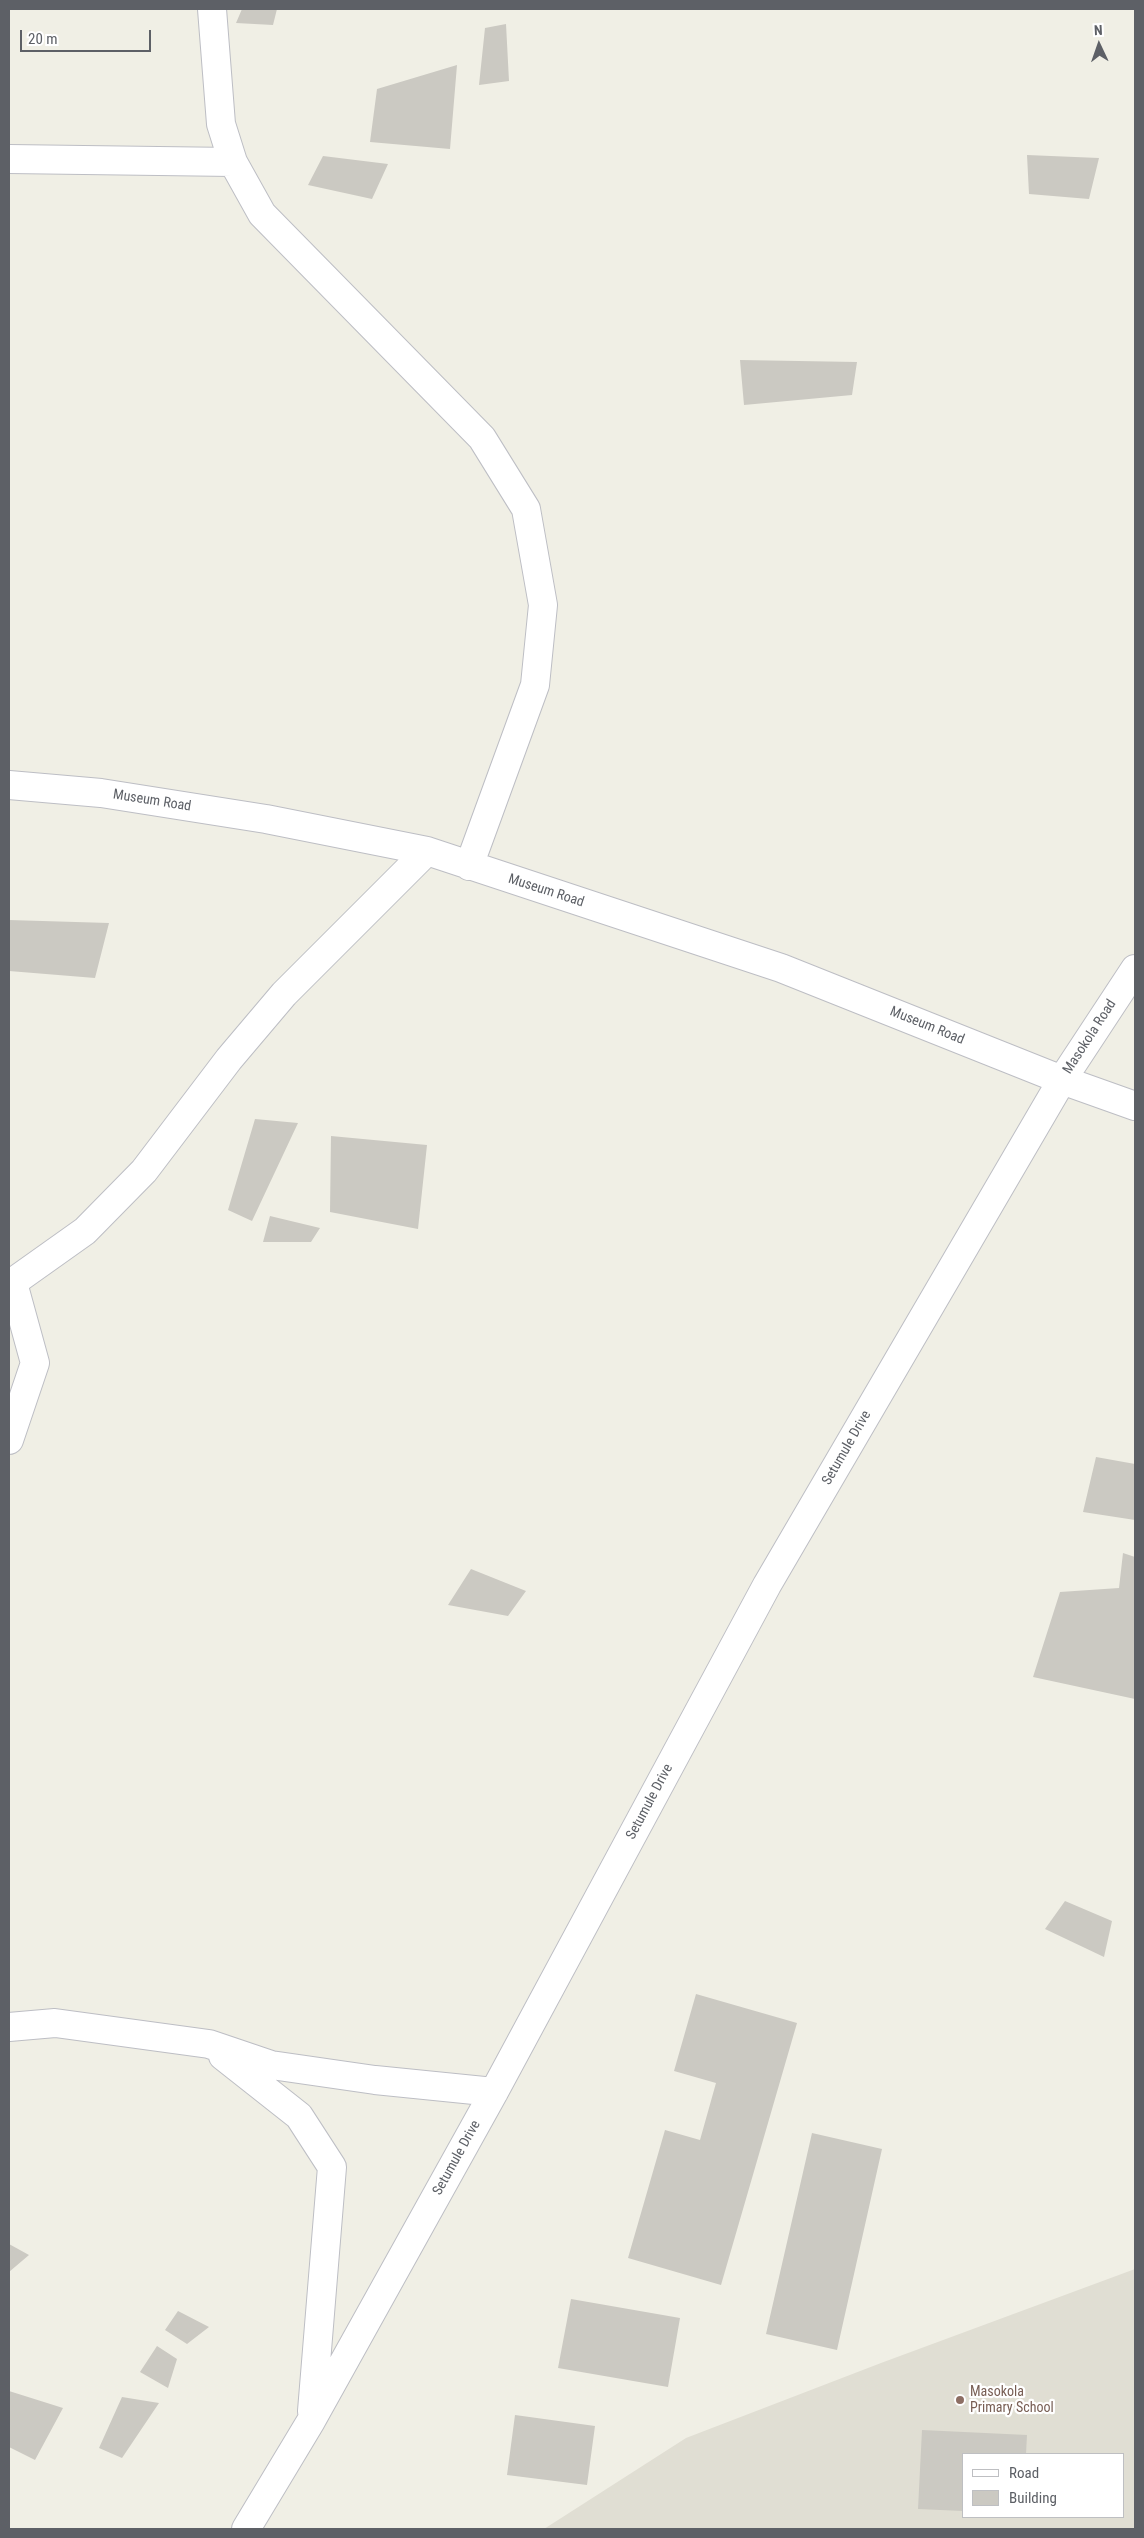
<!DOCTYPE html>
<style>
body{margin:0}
#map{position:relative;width:1144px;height:2538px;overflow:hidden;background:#f0efe5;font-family:"Roboto Condensed",sans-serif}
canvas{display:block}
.frame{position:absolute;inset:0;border:10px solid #5d6066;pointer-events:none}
.legend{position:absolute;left:962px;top:2453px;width:162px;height:65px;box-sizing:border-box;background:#fff;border:1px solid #bebfc2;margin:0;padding:6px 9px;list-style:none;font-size:15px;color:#5d6066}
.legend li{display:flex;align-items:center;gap:10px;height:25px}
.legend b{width:25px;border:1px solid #bebfc2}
.north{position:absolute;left:1074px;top:20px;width:50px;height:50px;-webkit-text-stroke:4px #fff;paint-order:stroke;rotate:357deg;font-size:14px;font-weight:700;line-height:20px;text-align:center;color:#5d6066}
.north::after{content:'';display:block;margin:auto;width:18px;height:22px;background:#5d6066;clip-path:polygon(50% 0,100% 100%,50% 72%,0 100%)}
.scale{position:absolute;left:20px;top:30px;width:131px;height:22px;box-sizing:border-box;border:2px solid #5d6066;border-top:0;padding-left:6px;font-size:15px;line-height:18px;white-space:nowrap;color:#5d6066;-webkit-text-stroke:4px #fff;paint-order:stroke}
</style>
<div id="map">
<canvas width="1144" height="2538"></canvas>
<div class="frame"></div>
<ul class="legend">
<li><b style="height:6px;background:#fff"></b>Road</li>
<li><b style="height:14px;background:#cbc9c2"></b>Building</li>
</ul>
<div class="north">N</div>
<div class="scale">20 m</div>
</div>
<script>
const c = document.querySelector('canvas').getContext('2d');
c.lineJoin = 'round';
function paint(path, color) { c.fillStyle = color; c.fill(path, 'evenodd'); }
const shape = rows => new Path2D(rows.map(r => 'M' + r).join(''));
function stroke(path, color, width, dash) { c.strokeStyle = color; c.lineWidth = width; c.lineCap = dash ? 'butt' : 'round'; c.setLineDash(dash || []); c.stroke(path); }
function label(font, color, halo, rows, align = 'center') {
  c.font = font + ' "Roboto Condensed",sans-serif'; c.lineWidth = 4.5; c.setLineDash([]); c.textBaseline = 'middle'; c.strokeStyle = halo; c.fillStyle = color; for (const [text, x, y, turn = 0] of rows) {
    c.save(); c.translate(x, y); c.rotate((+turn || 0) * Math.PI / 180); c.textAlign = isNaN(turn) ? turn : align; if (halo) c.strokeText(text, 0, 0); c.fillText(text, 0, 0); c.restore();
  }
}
paint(shape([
 [1135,2269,1135,2529,544,2529,686,2438,881,2363],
 [963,2454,1123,2454,1123,2517,963,2517]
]), '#e0ded3');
paint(shape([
 [242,9,277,9,273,25,236,23],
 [506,24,509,81,479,85,485,28],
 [457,65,450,149,370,142,377,89],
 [1027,155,1099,158,1089,199,1029,194],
 [323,156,388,164,372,199,308,185],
 [740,360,857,362,852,395,744,405],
 [9,920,109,923,95,978,9,971],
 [255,1119,298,1123,252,1221,228,1210],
 [331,1136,427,1145,418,1229,330,1212],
 [270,1216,320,1228,311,1242,263,1242],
 [1096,1457,1135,1464,1135,1520,1083,1512],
 [1123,1553,1135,1557,1135,1699,1033,1677,1060,1592,1119,1588],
 [471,1569,526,1591,508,1616,448,1605],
 [1065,1901,1112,1921,1104,1957,1045,1929],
 [696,1994,797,2023,721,2285,628,2258,665,2130,700,2140,716,2083,674,2071],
 [812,2133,882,2149,837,2350,766,2334],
 [9,2244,29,2255,9,2272],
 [571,2299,680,2318,668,2387,558,2368],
 [178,2311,209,2327,187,2344,165,2330],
 [157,2346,177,2359,168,2388,140,2372],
 [9,2391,63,2408,35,2460,9,2447],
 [122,2397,159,2403,122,2458,99,2448],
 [515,2415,595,2426,587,2485,507,2475],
 [922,2430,1027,2435,1026,2454,963,2454,963,2511,918,2509]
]), '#cbc9c2');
const minor = shape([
 [212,9,221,124,233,162,262,214,482,438,526,509,543,605,535,685,469,866],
 [9,159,233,162],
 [9,785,101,793,266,819,427,851,781,968,1062,1080,1135,1106],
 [9,1282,13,1283,35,1363,9,1440],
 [9,1285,85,1231,144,1171,229,1059,284,994,427,851],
 [9,2027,55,2023,209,2044,271,2065,375,2080,494,2092],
 [223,2056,299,2116,332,2167,312,2411],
 [246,2529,311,2421,494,2092,767,1585,1062,1080,1135,969]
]);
stroke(minor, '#bdbec4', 30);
stroke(minor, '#fff', 28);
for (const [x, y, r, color] of [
 [960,2400,5,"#8d6e63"]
]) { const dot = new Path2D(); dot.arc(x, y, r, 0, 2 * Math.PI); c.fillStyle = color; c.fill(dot); stroke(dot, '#fff', 2); }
label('14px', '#5d6066', '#fff', [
 ["Museum Road",152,801,9],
 ["Museum Road",546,891,18],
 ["Museum Road",927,1026,22],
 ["Masokola Road",1090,1037,-57],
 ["Setumule Drive",847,1448,-60],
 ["Setumule Drive",650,1802,-62],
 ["Setumule Drive",457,2158,-61]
]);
label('14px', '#785e54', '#fff', [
 ["Masokola",970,2392],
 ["Primary School",970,2408]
], 'left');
</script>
